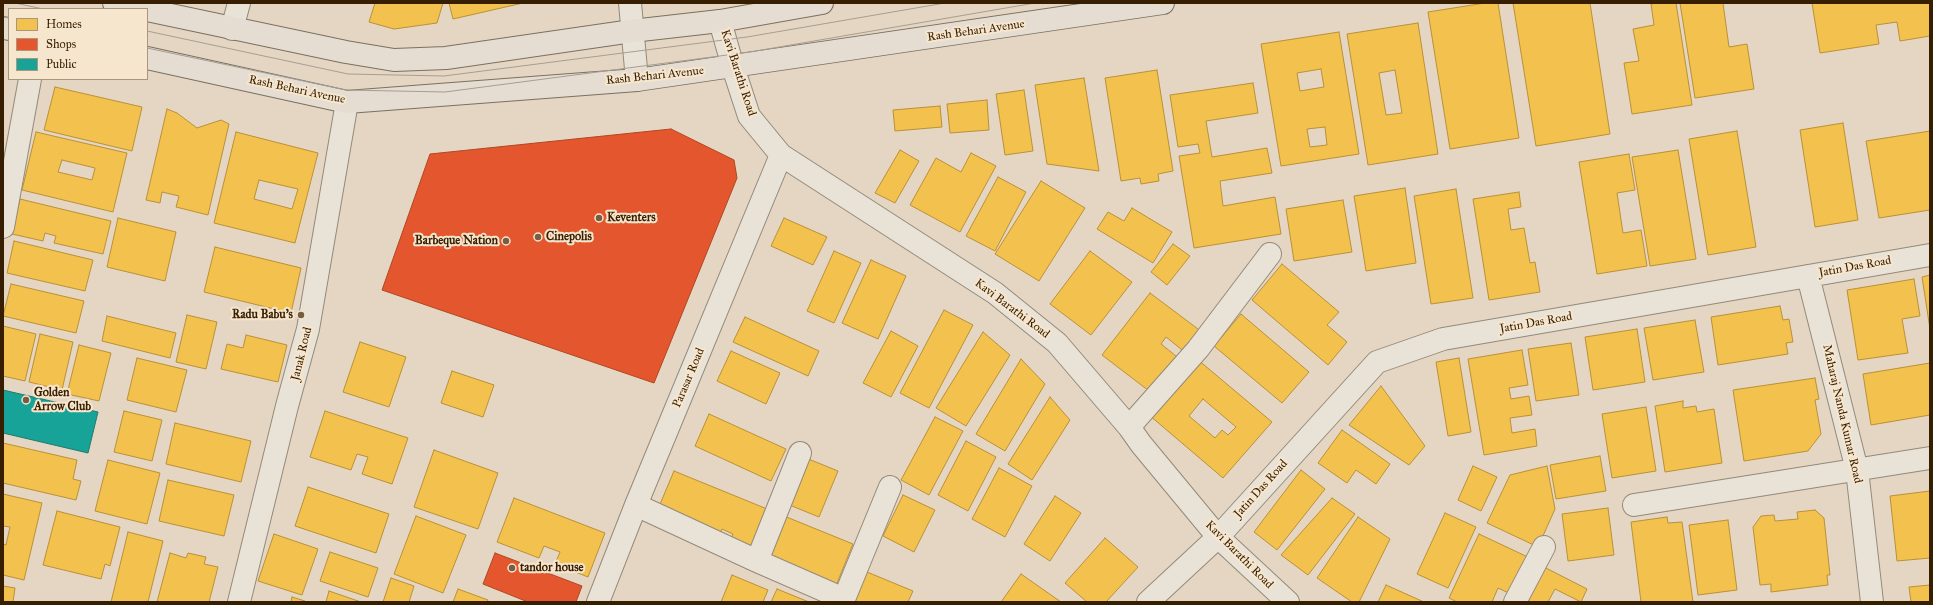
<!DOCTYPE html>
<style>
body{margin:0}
#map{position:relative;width:1933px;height:605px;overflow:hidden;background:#e4d6c2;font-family:"IM FELL Great Primer",serif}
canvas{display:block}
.frame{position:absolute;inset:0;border:4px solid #371e00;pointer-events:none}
.legend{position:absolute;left:8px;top:8px;width:140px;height:72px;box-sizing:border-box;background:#f7e6ce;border:1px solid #aa967c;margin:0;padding:5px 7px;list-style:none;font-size:12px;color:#371e00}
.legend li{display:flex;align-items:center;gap:8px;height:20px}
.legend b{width:20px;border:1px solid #aa967c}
</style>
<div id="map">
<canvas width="1933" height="605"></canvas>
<div class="frame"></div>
<ul class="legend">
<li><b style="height:11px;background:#f2c14e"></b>Homes</li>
<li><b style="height:11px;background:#e4572e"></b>Shops</li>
<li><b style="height:11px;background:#17a398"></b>Public</li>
</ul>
</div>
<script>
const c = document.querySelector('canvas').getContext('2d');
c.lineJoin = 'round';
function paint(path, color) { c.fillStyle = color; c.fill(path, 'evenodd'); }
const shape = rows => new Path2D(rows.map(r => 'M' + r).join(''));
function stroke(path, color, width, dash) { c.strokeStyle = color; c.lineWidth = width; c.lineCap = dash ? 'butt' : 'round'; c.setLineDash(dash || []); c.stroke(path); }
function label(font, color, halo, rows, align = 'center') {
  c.font = font + ' "IM FELL Great Primer",serif'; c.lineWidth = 4; c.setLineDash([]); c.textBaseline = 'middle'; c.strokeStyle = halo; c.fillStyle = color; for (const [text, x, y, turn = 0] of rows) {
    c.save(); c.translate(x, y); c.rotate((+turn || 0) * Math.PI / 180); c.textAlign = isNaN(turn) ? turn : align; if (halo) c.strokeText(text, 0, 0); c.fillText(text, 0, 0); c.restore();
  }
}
const homes = shape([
 [375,3,443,3,437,23,394,29,369,22,375,3],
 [449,3,523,3,453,19,449,3],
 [1485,3,1498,3,1519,138,1450,149,1428,12,1485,3],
 [1513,3,1590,3,1610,134,1536,146,1513,3],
 [1657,3,1676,3,1692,105,1632,114,1624,63,1639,61,1633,29,1654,25,1651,4,1657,3],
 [1680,3,1723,3,1729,47,1747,44,1754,89,1695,98,1680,3],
 [1812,3,1930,3,1930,36,1900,41,1897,22,1876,25,1879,44,1820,53,1812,3],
 [1418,23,1438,154,1368,165,1347,34,1418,23],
 [1395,70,1402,113,1386,115,1379,73,1395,70],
 [1339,32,1359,154,1281,166,1261,44,1339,32],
 [1321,69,1324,87,1300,91,1297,73,1321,69],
 [1325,127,1327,145,1310,147,1307,129,1325,127],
 [1157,70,1173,171,1158,174,1159,181,1141,184,1140,178,1121,181,1105,78,1157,70],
 [1084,78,1099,171,1047,164,1035,85,1084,78],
 [1253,83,1258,113,1206,121,1212,157,1267,148,1272,173,1220,181,1223,206,1275,197,1281,234,1194,248,1179,156,1200,153,1198,144,1178,147,1170,95,1253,83],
 [55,87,142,107,132,151,44,130,55,87],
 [1024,90,1033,151,1005,155,996,94,1024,90],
 [987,100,989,130,950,133,947,104,987,100],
 [940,106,942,127,895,131,893,110,940,106],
 [167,109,177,113,197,128,221,120,229,124,208,215,176,207,179,196,162,192,160,203,146,200,167,109],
 [1843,123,1858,220,1815,227,1800,130,1843,123],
 [1737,131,1756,247,1708,255,1689,139,1737,131],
 [1930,131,1930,210,1879,218,1866,141,1930,131],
 [36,132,127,153,113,212,22,190,36,132],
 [62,160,95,168,92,180,58,172,62,160],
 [236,132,318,153,295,243,214,223,236,132],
 [259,180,298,189,292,209,254,199,259,180],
 [900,150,919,161,895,203,875,193,900,150],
 [1678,150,1696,259,1650,266,1632,157,1678,150],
 [971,153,996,166,960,232,910,205,936,158,961,172,971,153],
 [1629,154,1635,190,1617,193,1623,233,1641,230,1647,266,1597,274,1579,162,1629,154],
 [998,177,1026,192,995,251,966,236,998,177],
 [1041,181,1085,208,1039,281,995,254,1041,181],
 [1405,188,1416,263,1366,271,1354,196,1405,188],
 [1456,189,1473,298,1431,304,1414,196,1456,189],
 [1519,192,1521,207,1508,209,1511,230,1524,228,1530,263,1535,262,1540,292,1489,300,1473,199,1519,192],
 [20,199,111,221,103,254,54,243,56,236,45,233,43,241,12,234,20,199],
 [1343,200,1352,252,1294,261,1286,209,1343,200],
 [1132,208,1172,232,1153,263,1097,229,1108,212,1124,221,1132,208],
 [118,218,176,232,165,281,107,267,118,218],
 [784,218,827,237,813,265,771,246,784,218],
 [14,241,93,260,85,291,7,273,14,241],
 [1173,244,1190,256,1167,285,1151,272,1173,244],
 [215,247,301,268,291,313,204,292,215,247],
 [834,251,861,263,834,323,807,311,834,251],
 [1090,251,1132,282,1091,335,1050,304,1090,251],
 [871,260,906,276,878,339,842,323,871,260],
 [1282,264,1339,312,1327,325,1347,342,1328,365,1252,300,1282,264],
 [1930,275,1930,329,1922,277,1930,275],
 [1914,279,1920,316,1902,319,1908,353,1858,360,1847,290,1914,279],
 [11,284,84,301,76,333,3,316,11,284],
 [1150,293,1202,332,1186,353,1166,337,1161,344,1181,360,1153,394,1102,355,1150,293],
 [1780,306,1783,320,1789,319,1793,342,1786,343,1788,354,1718,365,1711,317,1780,306],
 [944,310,973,325,929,408,900,393,944,310],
 [1241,314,1309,372,1282,403,1214,346,1241,314],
 [187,315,217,322,206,369,176,362,187,315],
 [107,316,176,333,170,358,102,341,107,316],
 [745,317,819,351,808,376,733,342,745,317],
 [1695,320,1704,372,1653,380,1644,328,1695,320],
 [3,326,36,334,25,381,3,376,3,326],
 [1637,329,1645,382,1593,390,1585,337,1637,329],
 [891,331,918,346,891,397,863,383,891,331],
 [983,332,1010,355,966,426,936,408,983,332],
 [40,334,73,342,62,390,29,382,40,334],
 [246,335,287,345,278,382,221,369,227,344,243,348,246,335],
 [360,342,406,357,389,407,343,392,360,342],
 [1571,343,1579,395,1536,401,1528,349,1571,343],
 [79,345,111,353,99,401,67,394,79,345],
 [1522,350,1528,385,1509,388,1511,399,1529,396,1532,415,1510,418,1512,433,1535,429,1537,446,1484,455,1468,359,1522,350],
 [731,351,780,373,766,404,717,381,731,351],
 [137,358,187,370,176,412,127,400,137,358],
 [1459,358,1471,432,1448,436,1436,362,1459,358],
 [1021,359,1045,384,1005,451,976,434,1021,359],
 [1197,359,1272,422,1223,478,1149,415,1197,359],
 [1203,399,1236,427,1228,435,1222,430,1215,438,1189,416,1203,399],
 [1930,363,1930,415,1871,425,1863,374,1930,363],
 [452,371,494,385,483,417,441,403,452,371],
 [1815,378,1819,399,1815,400,1821,434,1808,451,1744,461,1733,390,1815,378],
 [1381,386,1425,446,1409,465,1349,425,1381,386],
 [1050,397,1070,420,1032,480,1008,464,1050,397],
 [1683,401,1683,408,1696,406,1697,412,1714,409,1722,463,1665,472,1655,406,1683,401],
 [1646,407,1656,471,1612,478,1602,414,1646,407],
 [124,411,162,420,152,461,114,452,124,411],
 [325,411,408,438,392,484,362,474,368,457,357,454,351,470,310,457,325,411],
 [709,414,786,449,771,481,695,446,709,414],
 [935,417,963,431,929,495,901,480,935,417],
 [175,423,251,441,241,482,166,464,175,423],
 [1342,430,1390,464,1376,484,1356,470,1347,483,1318,463,1342,430],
 [966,441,996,457,968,511,938,495,966,441],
 [3,443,77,460,73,479,81,481,76,500,3,483,3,443],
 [434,450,498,473,478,529,414,507,434,450],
 [1600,456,1606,491,1556,499,1550,465,1600,456],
 [806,458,838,471,819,517,787,504,806,458],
 [108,460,160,473,147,524,95,511,108,460],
 [1473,466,1497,477,1481,511,1458,500,1473,466],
 [1547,466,1555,509,1538,547,1487,523,1510,475,1547,466],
 [999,468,1032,486,1005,537,972,519,999,468],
 [1301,470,1325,489,1277,550,1254,532,1301,470],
 [674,471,772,511,756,549,731,539,733,534,722,529,720,534,658,509,674,471],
 [168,480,234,495,224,536,159,521,168,480],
 [308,487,389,514,376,553,295,526,308,487],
 [1930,491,1930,558,1897,561,1890,496,1930,491],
 [3,494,42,503,24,580,3,575,3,544,6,545,10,527,3,526,3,494],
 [903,495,935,510,914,552,883,536,903,495],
 [1055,496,1081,513,1050,561,1024,544,1055,496],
 [514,498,605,533,588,577,555,564,560,552,544,546,539,558,497,542,514,498],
 [1332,498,1355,514,1308,575,1281,555,1332,498],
 [1608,508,1614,555,1568,561,1562,514,1608,508],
 [1815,510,1824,518,1830,575,1827,575,1828,585,1771,592,1771,584,1760,585,1753,527,1761,516,1774,515,1775,521,1798,519,1797,512,1815,510],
 [57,511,120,527,110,566,105,564,101,579,43,565,57,511],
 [1445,513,1476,527,1448,588,1417,574,1445,513],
 [416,516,466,535,443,593,394,574,416,516],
 [784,516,853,544,835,588,766,560,784,516],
 [1358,517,1390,539,1359,602,1352,602,1317,578,1358,517],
 [1667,517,1668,523,1682,522,1693,602,1641,602,1631,522,1667,517],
 [1728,520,1737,590,1698,595,1689,525,1728,520],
 [128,532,163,541,148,602,111,602,128,532],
 [274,534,318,549,302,595,258,581,274,534],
 [1479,534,1532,559,1515,596,1498,588,1492,602,1457,602,1449,598,1479,534],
 [1105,538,1138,567,1106,602,1087,602,1065,583,1105,538],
 [330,552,378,568,368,597,320,581,330,552],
 [170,553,186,558,188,553,206,557,204,564,218,567,209,602,157,602,170,553],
 [1540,565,1587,589,1581,602,1555,589,1548,602,1521,602,1540,565],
 [867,572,913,591,908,602,855,602,867,572],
 [1021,574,1061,602,1001,602,1021,574],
 [732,575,768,590,763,602,721,602,732,575],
 [391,578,414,586,409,602,383,602,391,578],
 [1386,585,1424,602,1378,602,1386,585],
 [1930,585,1930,602,1911,602,1909,587,1930,585],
 [3,586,15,588,13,602,3,602,3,586],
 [458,589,488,600,487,602,453,602,458,589],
 [777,589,809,602,771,602,777,589],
 [329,591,361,602,326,602,329,591],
 [292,597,305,601,305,602,291,602,292,597]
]);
paint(homes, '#f2c14e');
stroke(homes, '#ba9037', 1);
const shops = shape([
 [671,129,734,160,737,178,654,383,382,290,430,154,671,129],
 [495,553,582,586,576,602,528,602,483,584,495,553]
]);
paint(shops, '#e4572e');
stroke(shops, '#b04620', 1);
const public = shape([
 [3,390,98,412,88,453,3,433,3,390]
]);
paint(public, '#17a398');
stroke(public, '#217b6a', 1);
const street = shape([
 [630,3,637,80],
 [720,21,733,67,749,116,781,155,995,293,1057,343,1129,427,1141,444,1218,537,1288,602],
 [232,29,239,3],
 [3,227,30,79],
 [1808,276,1857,470,1872,602],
 [1129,427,1198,349,1270,254],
 [636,505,757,561,844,599,890,487],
 [1634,505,1930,458],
 [757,561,800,453],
 [239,602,287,406,308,329,347,102],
 [598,602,636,505,781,155],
 [1148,602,1218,537,1377,362,1443,339,1930,255],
 [1515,602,1544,547]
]);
const primary = shape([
 [114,3,142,9],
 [147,10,346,52,394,60,446,58,632,31,720,21,822,3],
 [3,28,9,29],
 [147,58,347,102,637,80,1163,3]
]);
stroke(street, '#948a7a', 24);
stroke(primary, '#7b7061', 24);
stroke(street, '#e9e2d7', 22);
stroke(primary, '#e5ddd1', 22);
stroke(shape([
 [15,3,43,9],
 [3,17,9,18],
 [147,31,348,74,444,76,747,37,945,3],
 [147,48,346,90,445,92,750,52,1035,3]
]), '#a69e93', 1);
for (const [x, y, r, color] of [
 [599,218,4,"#745e44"],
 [538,237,4,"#745e44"],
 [506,241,4,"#745e44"],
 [301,315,4,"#745e44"],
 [26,400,4,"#745e44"],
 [512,568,4,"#745e44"]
]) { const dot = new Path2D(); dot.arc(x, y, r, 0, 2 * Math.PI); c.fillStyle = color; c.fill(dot); stroke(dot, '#f7e6ce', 1.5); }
label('12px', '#371e00', '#f7e6ce', [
 ["Rash Behari Avenue",976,31,-8],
 ["Kavi Barathi Road",738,73,72],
 ["Rash Behari Avenue",655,76,-6],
 ["Rash Behari Avenue",297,90,12],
 ["Jatin Das Road",1855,267,-10],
 ["Kavi Barathi Road",1012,309,37],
 ["Jatin Das Road",1536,323,-10],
 ["Janak Road",302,354,-76],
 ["Parasar Road",689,378,-67],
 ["Maharaj Nanda Kumar Road",1842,414,77],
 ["Jatin Das Road",1261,489,-48],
 ["Kavi Barathi Road",1239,555,45]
]);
label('bold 12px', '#371e00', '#f7e6ce', [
 ["Keventers",607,218],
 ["Cinepolis",546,237],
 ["Barbeque Nation",498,241,"right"],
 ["Radu Babu's",293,315,"right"],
 ["Golden",34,393],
 ["Arrow Club",34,407],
 ["tandor house",520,568]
], 'left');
</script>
